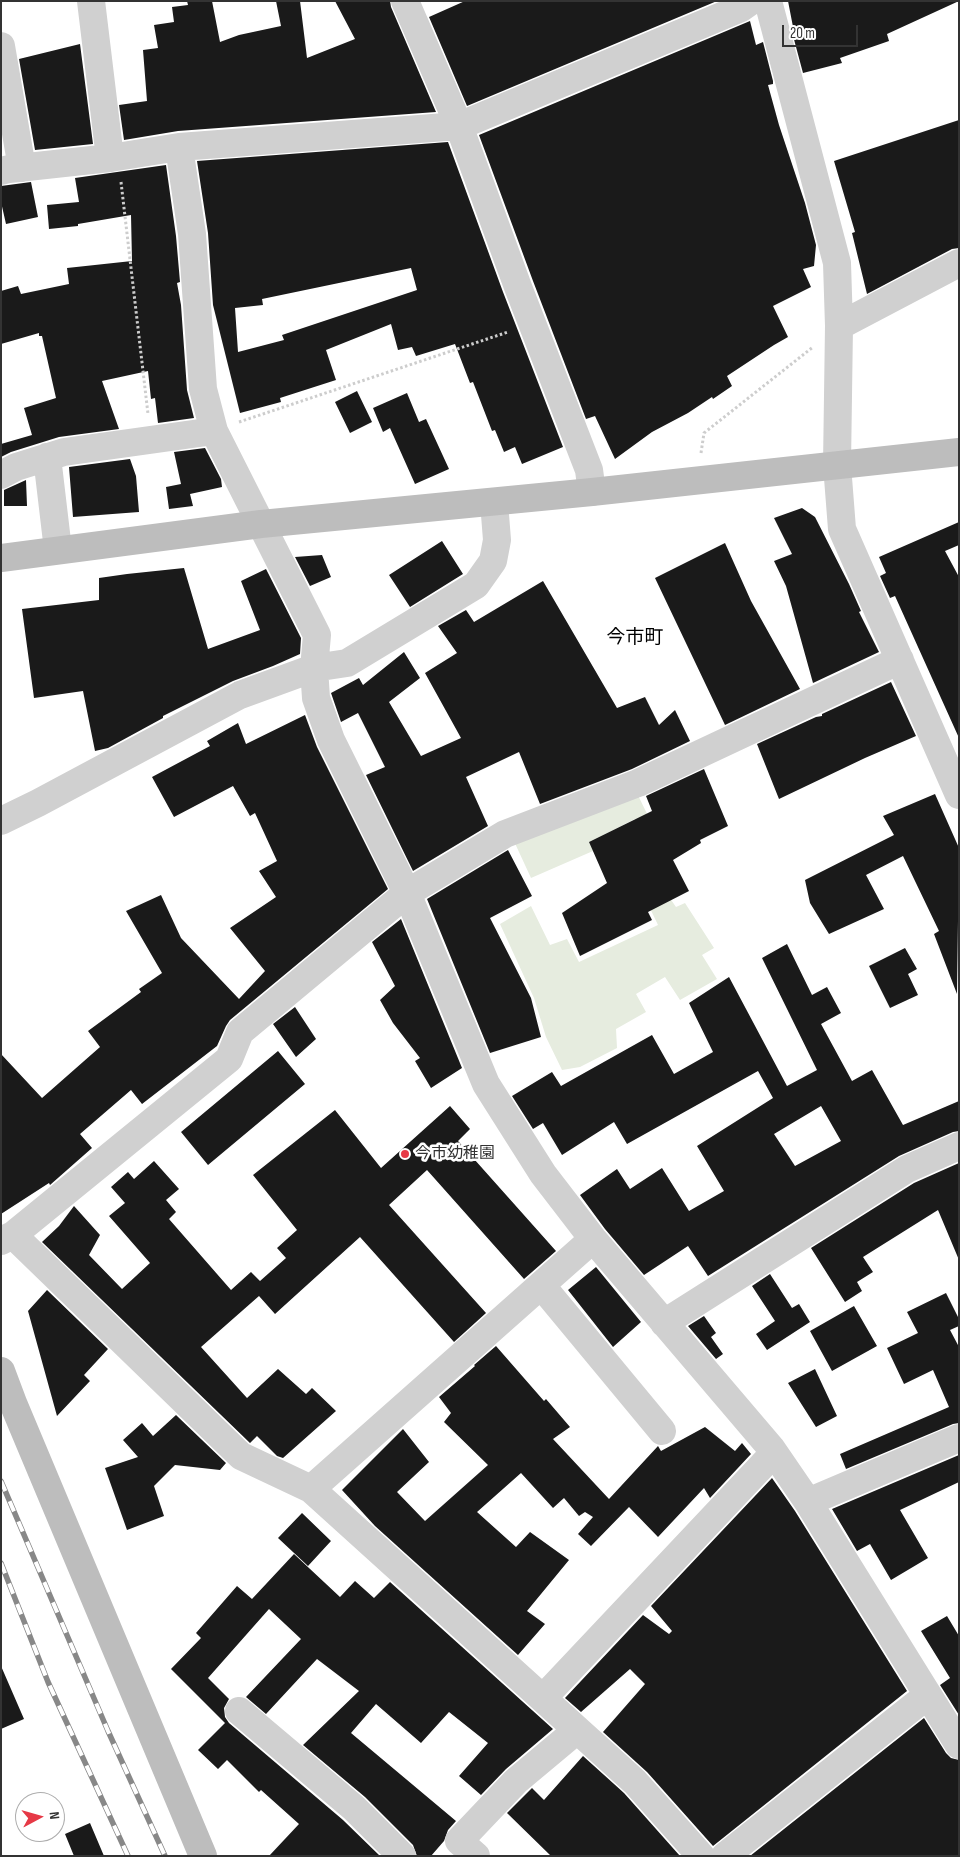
<!DOCTYPE html>
<meta charset="utf-8">
<style>
body{margin:0}
#map{position:relative;width:960px;height:1857px;overflow:hidden;background:#fff;font-family:"Sofia Sans Condensed",sans-serif}
canvas{display:block}
.frame{position:absolute;inset:0;border:2px solid #333;pointer-events:none}
.north{position:absolute;left:15px;top:1792px;width:50px;height:50px;box-sizing:border-box;background:#fff;border:1px solid #adadad;border-radius:50%;rotate:84deg;font-size:14px;font-weight:700;line-height:20px;text-align:center;color:#333}
.north::after{content:'';display:block;margin:auto;width:18px;height:22px;background:#e63946;clip-path:polygon(50% 0,100% 100%,50% 72%,0 100%)}
.scale{position:absolute;left:782px;top:25px;width:76px;height:22px;box-sizing:border-box;border:2px solid #333;border-top:0;padding-left:6px;font-size:15px;line-height:18px;white-space:nowrap;color:#333;-webkit-text-stroke:4px #fff;paint-order:stroke}
</style>
<div id="map">
<canvas width="960" height="1857"></canvas>
<div class="frame"></div>
<div class="north">N</div>
<div class="scale">20 m</div>
</div>
<script>
const c = document.querySelector('canvas').getContext('2d');
c.lineJoin = 'round';
function paint(path, color) { c.fillStyle = color; c.fill(path, 'evenodd'); }
const shape = rows => new Path2D(rows.map(r => 'M' + r).join(''));
function stroke(path, color, width, dash) { c.strokeStyle = color; c.lineWidth = width; c.lineCap = dash ? 'butt' : 'round'; c.setLineDash(dash || []); c.stroke(path); }
function label(font, color, halo, rows, align = 'center') {
  c.font = font + ' "Sofia Sans Condensed","Noto Sans JP",sans-serif'; c.lineWidth = 5; c.setLineDash([]); c.textBaseline = 'middle'; c.strokeStyle = halo; c.fillStyle = color; for (const [text, x, y, turn = 0] of rows) {
    c.save(); c.translate(x, y); c.rotate((+turn || 0) * Math.PI / 180); c.textAlign = isNaN(turn) ? turn : align; if (halo) c.strokeText(text, 0, 0); c.fillText(text, 0, 0); c.restore();
  }
}
paint(shape([
 [636,791,649,818,635,819,590,842,593,851,531,878,513,839],
 [667,894,676,907,685,903,714,948,702,955,717,979,680,1000,665,977,636,994,646,1012,616,1029,617,1048,580,1067,562,1070,546,1037,534,998,500,924,531,906,550,945,567,939,579,962,658,925,647,902]
]), '#e6ecdf');
paint(shape([
 [187,1,212,1,220,42,239,35,281,26,276,1,300,1,307,58,355,39,335,1,390,1,391,7,436,112,178,131,124,140,119,105,147,101,143,50,158,48,154,25,174,22,172,7,188,5],
 [465,1,717,1,467,106,429,17],
 [788,1,959,1,887,34,889,41,840,58,842,63,803,73,792,32,794,32],
 [750,21,756,45,763,42,773,81,773,84,768,85,779,125,805,203,816,245,814,266,803,269,811,287,773,306,788,337,774,345,727,376,732,386,713,399,712,397,688,413,652,432,615,459,595,416,586,419,533,281,479,135],
 [80,44,93,144,35,150,19,59],
 [959,120,959,248,952,249,867,294,852,233,855,232,834,161],
 [448,142,503,292,563,447,522,464,515,447,504,452,495,430,492,431,473,382,470,383,455,344,416,356,412,347,398,350,391,324,326,350,336,380,280,398,281,402,240,413,213,305,208,233,197,161],
 [411,268,417,290,282,335,284,340,238,352,235,308,263,305,262,299],
 [166,165,176,236,180,282,177,283,181,305,187,390,194,418,158,423,155,398,151,399,148,371,102,381,119,429,59,437,11,452,1,457,1,444,32,435,24,408,56,398,42,336,39,336,39,333,1,344,1,291,18,286,21,294,69,284,67,268,132,261,131,215,78,224,78,226,49,229,47,205,79,202,75,178],
 [31,182,38,217,6,224,1,202,1,186],
 [357,391,372,422,350,433,335,402],
 [407,393,419,422,426,419,449,469,415,484,390,428,383,432,373,408],
 [205,448,221,479,222,487,190,494,193,506,169,509,166,487,181,484,174,452],
 [130,459,136,476,139,512,73,517,69,467],
 [26,480,27,506,4,506,4,490],
 [802,508,815,517,849,584,861,611,859,612,879,652,813,683,786,586,774,561,792,554,774,518],
 [959,522,959,545,945,551,959,577,959,738,895,596,890,598,880,576,886,573,879,557],
 [442,541,463,574,410,607,389,575],
 [725,543,751,601,800,689,725,725,655,578],
 [322,555,331,577,310,586,295,557],
 [184,568,208,649,260,630,241,581,266,569,301,638,300,654,273,666,233,681,163,716,163,718,108,748,95,751,83,691,34,698,22,609,99,600,99,578,127,574],
 [543,581,617,708,645,697,659,725,675,710,690,741,632,769,540,804,519,752,466,777,488,826,413,871,366,775,385,767,358,713,341,722,331,693,359,678,363,685,404,652,420,678,389,702,421,756,461,738,425,673,457,653,438,626,466,610,474,622],
 [891,682,916,736,865,758,779,799,757,744,816,717,822,716,822,714],
 [305,715,317,747,388,889,230,1020,226,1026,217,1046,142,1104,131,1090,80,1134,92,1148,50,1185,49,1183,1,1214,1,1054,42,1098,100,1047,88,1031,141,992,139,989,162,973,126,911,161,895,181,938,239,999,265,971,230,928,276,897,259,871,277,861,255,813,250,816,233,786,174,817,152,777,210,746,207,741,238,723,246,744],
 [704,769,728,826,700,840,701,843,673,860,689,891,648,912,652,920,580,956,562,913,607,883,589,842,652,811,646,796],
 [935,794,959,848,957,994,934,934,939,931,903,856,866,875,884,909,829,934,810,903,805,880,894,835,883,816],
 [508,850,532,896,490,918,531,998,541,1037,490,1053,427,899],
 [401,919,462,1068,431,1088,415,1061,420,1058,393,1023,380,1000,395,986,372,942],
 [787,944,812,995,827,987,841,1013,821,1024,852,1081,872,1070,903,1125,959,1101,959,1131,953,1132,899,1156,708,1276,688,1246,644,1275,605,1229,580,1195,617,1169,630,1189,662,1168,689,1211,724,1191,697,1146,773,1098,758,1071,627,1144,614,1122,562,1155,543,1123,533,1129,512,1096,552,1072,561,1086,652,1035,674,1074,713,1052,689,1003,729,977,787,1086,817,1070,762,958],
 [821,1106,841,1141,795,1166,774,1134],
 [905,948,917,969,908,974,918,995,890,1008,869,966],
 [295,1007,316,1039,296,1057,273,1024],
 [278,1051,305,1084,208,1165,181,1132],
 [450,1106,470,1129,458,1141,556,1251,524,1279,427,1170,389,1205,486,1313,454,1342,360,1237,275,1314,259,1296,201,1347,247,1398,278,1369,306,1394,312,1388,336,1411,283,1458,277,1456,257,1436,250,1443,42,1242,59,1226,74,1206,100,1235,89,1255,122,1289,150,1263,109,1216,125,1203,111,1187,128,1172,134,1179,154,1161,179,1189,166,1200,176,1212,169,1219,231,1290,251,1272,260,1281,286,1258,277,1248,297,1230,253,1175,335,1110,381,1168],
 [959,1163,959,1260,938,1210,863,1257,873,1272,857,1282,862,1291,845,1302,811,1248,914,1183],
 [596,1267,641,1322,613,1347,568,1290],
 [770,1274,792,1308,799,1304,810,1322,767,1350,756,1334,775,1321,752,1286],
 [47,1290,108,1349,84,1375,90,1381,57,1416,28,1311],
 [946,1293,959,1319,959,1326,950,1330,959,1347,959,1423,953,1424,846,1469,840,1454,949,1407,933,1370,904,1384,887,1348,918,1333,907,1312],
 [854,1306,877,1346,832,1371,810,1331],
 [704,1316,716,1333,711,1337,723,1354,716,1359,688,1326],
 [496,1346,544,1401,546,1399,570,1427,553,1439,609,1499,658,1446,661,1451,705,1427,735,1451,742,1443,751,1454,710,1498,704,1488,658,1537,629,1507,591,1546,578,1534,593,1517,585,1512,579,1516,564,1498,553,1508,521,1473,477,1512,516,1547,530,1532,569,1560,527,1611,545,1624,518,1655,375,1526,342,1490,403,1429,429,1462,397,1492,425,1521,488,1465,444,1422,451,1413,439,1397,475,1366,474,1365],
 [815,1369,837,1416,816,1427,788,1383],
 [176,1415,226,1463,220,1470,175,1465,154,1486,164,1516,127,1530,105,1468,138,1457,123,1440,142,1423,153,1436],
 [959,1455,959,1482,900,1510,928,1558,891,1580,870,1544,857,1551,832,1509],
 [772,1478,795,1511,907,1691,713,1846,647,1772,603,1732,645,1684,630,1669,581,1712,565,1698,643,1615,669,1634,672,1631,651,1606],
 [302,1513,331,1541,308,1566,278,1538],
 [294,1554,340,1597,355,1581,374,1598,390,1582,553,1729,506,1769,481,1795,459,1776,488,1743,449,1712,421,1743,376,1704,351,1733,456,1821,448,1830,444,1841,431,1856,417,1856,413,1845,365,1797,303,1745,359,1691,317,1659,266,1714,246,1697,301,1639,269,1609,208,1678,229,1699,224,1708,225,1717,229,1723,343,1820,380,1856,269,1856,299,1824,261,1790,259,1792,227,1760,218,1769,198,1750,225,1723,171,1669,201,1638,196,1633,237,1586,252,1599],
 [947,1616,959,1636,959,1715,940,1685,950,1678,921,1631],
 [1,1666,24,1719,1,1729],
 [924,1718,946,1753,951,1758,959,1760,959,1856,750,1856],
 [583,1756,624,1793,680,1856,551,1856,507,1813,532,1788,544,1800],
 [90,1823,104,1856,74,1856,65,1834]
]), '#1a1a1a');
stroke(shape([
 [121,182,148,414],
 [239,422,508,332],
 [701,453,704,433,813,347]
]), '#cdcdcd', 3, [2.5, 2.5]);
stroke(shape([
 [91,1,110,158],
 [405,1,459,126,518,287,589,470,592,492],
 [768,1,837,263,839,326,837,465,842,529,959,795],
 [1,46,22,168],
 [179,147,192,234,203,389,214,431,317,635,314,668,316,698,331,740,407,893,486,1084,543,1174,593,1239,771,1448,808,1502,959,1745],
 [1,171,9,169,110,158,179,147,459,126,741,8,751,1],
 [839,326,959,263],
 [47,457,58,550],
 [1,475,16,467,64,452,214,431],
 [1,821,38,803,240,695,314,668,347,663,476,585,493,561,497,540,494,502],
 [13,1235,241,1456,311,1489,635,1782,701,1856],
 [1,1241,13,1235,229,1059,240,1032,407,893,505,834,638,783,900,660],
 [541,1285,662,1431],
 [664,1323,907,1169,959,1146],
 [311,1489,593,1239],
 [808,1502,959,1438],
 [543,1698,774,1453],
 [239,1711,354,1808,402,1856],
 [476,1856,459,1841,516,1781,577,1730],
 [725,1856,928,1695]
]), '#d0d0d0', 28);
stroke(shape([
 [1,558,261,524,592,492,959,452],
 [1,1371,13,1403,203,1856]
]), '#bdbdbd', 28);
const rail = shape([
 [1,1481,108,1731,165,1856],
 [1,1563,48,1682,128,1856]
]);
stroke(rail, '#888', 5.5);
stroke(rail, '#fff', 4, [11]);
for (const [x, y, r, color] of [
 [405,1154,5,"#e63946"]
]) { const dot = new Path2D(); dot.arc(x, y, r, 0, 2 * Math.PI); c.fillStyle = color; c.fill(dot); stroke(dot, '#fff', 2); }
label('16px', '#333', '#fff', [
 ["今市幼稚園",415,1154]
], 'left');
label('19px', '#000', '#fff', [
 ["今市町",635,638]
]);
</script>
